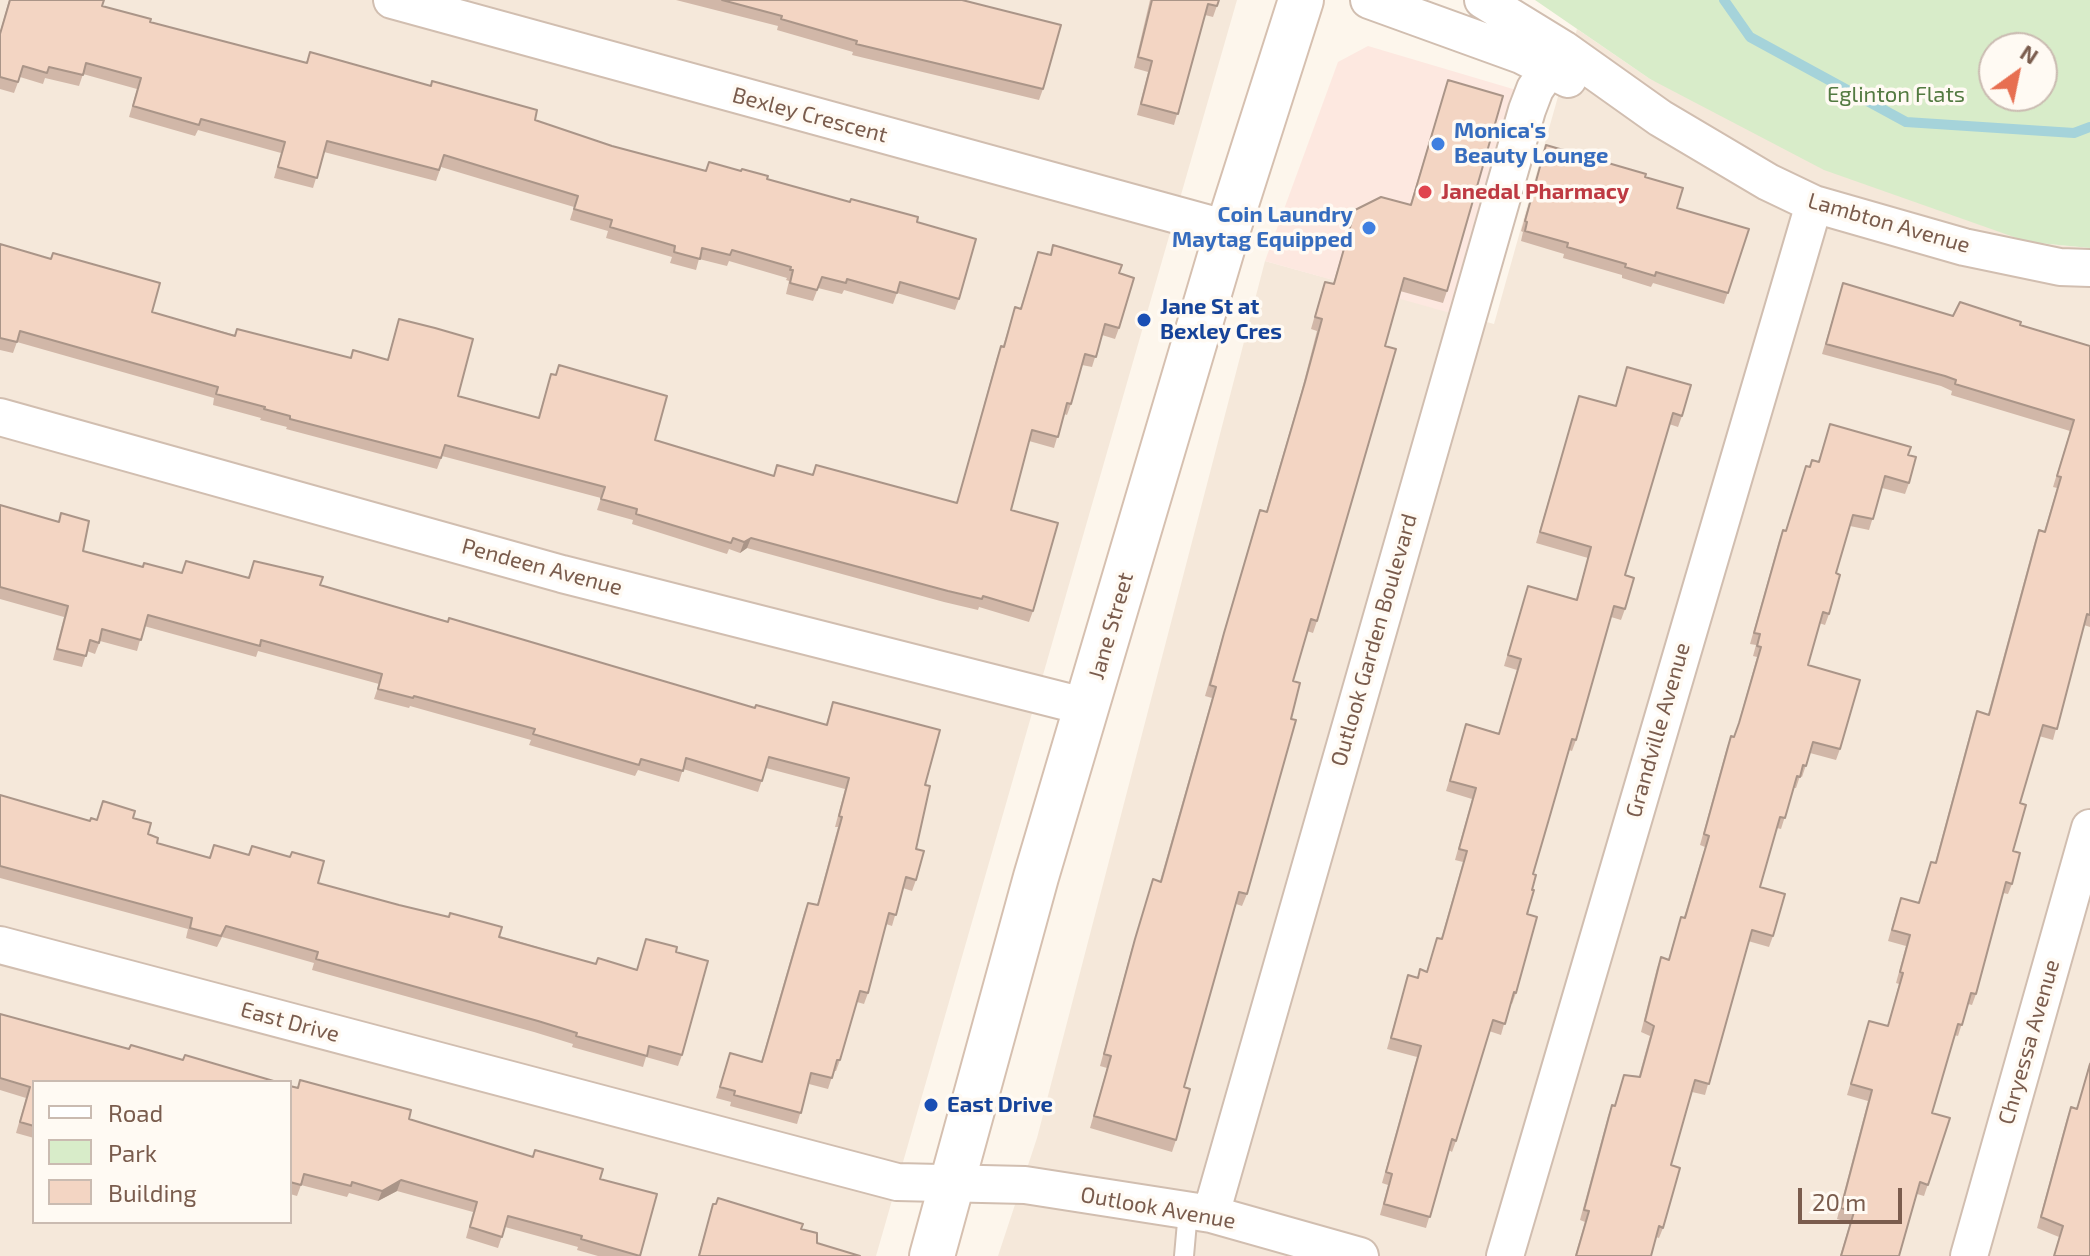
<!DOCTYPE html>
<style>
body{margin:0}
#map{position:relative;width:2090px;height:1256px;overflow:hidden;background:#fdf6ec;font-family:"Exo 2",sans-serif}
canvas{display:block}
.legend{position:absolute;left:32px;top:1080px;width:260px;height:144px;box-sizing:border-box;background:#fffaf3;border:2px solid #cabbb1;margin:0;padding:10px 14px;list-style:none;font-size:24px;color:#7a5c4d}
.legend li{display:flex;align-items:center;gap:16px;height:40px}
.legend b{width:40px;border:2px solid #cabbb1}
.north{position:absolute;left:1978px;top:32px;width:80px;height:80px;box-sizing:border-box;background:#fffaf3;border:2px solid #cabbb1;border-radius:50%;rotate:33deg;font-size:22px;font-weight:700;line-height:32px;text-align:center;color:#7a5c4d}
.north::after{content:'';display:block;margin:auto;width:28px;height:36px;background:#e76f51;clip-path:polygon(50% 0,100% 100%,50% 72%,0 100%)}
.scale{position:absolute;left:1798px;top:1188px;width:104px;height:36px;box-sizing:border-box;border:4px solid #7a5c4d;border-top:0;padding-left:10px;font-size:24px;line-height:28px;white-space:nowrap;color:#7a5c4d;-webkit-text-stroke:6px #fffaf3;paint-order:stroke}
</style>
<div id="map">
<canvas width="2090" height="1256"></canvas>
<ul class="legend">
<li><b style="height:10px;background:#fff"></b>Road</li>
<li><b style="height:22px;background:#d8ecc9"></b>Park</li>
<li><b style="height:22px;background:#f3d5c3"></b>Building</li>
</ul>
<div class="north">N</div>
<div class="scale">20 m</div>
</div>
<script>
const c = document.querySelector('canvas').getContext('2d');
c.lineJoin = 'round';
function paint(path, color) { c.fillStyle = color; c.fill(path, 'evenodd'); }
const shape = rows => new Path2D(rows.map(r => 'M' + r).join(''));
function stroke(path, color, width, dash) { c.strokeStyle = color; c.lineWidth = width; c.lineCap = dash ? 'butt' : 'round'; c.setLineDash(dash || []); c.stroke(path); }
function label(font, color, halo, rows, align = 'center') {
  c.font = font + ' "Exo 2",sans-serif'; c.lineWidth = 7; c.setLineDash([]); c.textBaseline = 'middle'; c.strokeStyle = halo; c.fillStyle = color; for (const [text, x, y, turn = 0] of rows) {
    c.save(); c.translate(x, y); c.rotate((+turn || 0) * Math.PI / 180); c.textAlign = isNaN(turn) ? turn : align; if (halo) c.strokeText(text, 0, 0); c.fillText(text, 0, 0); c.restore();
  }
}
paint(shape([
 [0,0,1237,0,876,1256,0,1256],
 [34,1082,290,1082,290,1222,34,1222],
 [1577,29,1650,79,2028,242,2090,248,2090,1256,998,1256,1037,1138,1265,261,1494,324]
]), '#f5e8da');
paint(shape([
 [1368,46,1523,92,1461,316,1265,261,1338,62]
]), '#fde8e0');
paint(shape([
 [1535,0,2090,0,2090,248,2028,242,1824,170,1650,79],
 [1994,48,2042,48,2042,96,1994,96]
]), '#d8ecc9');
stroke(shape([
 [1724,0,1750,37,1906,122,2074,133,2090,127]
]), '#a5d3da', 10);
const service = shape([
 [1184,1256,1188,1211]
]);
const minor = shape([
 [392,0,1228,229],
 [1369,0,1521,55,1568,79],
 [1483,0,1563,49,1660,118,1768,182,1814,204,1964,247,2060,267,2090,268],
 [0,417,562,574,1087,707],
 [0,945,897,1182,1025,1185,1211,1214,1360,1256],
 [1211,1214,1527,110,1535,89,1548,70],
 [1505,1256,1814,204],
 [1969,1256,2090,828]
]);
const secondary = shape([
 [932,1256,1036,877,1228,229,1301,0]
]);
stroke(service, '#d1beb0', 22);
stroke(minor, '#d1beb0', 40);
stroke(secondary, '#d6c0b0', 48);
stroke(service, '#fff', 18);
stroke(minor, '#fff', 36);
stroke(secondary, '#fff', 44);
paint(shape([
 [9,0,104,0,102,6,150,22,306,63,310,52,535,120,612,146,705,171,767,179,917,222,959,299,955,310,897,293,893,304,844,290,842,294,818,288,813,301,786,294,789,281,786,280,787,278,729,261,727,266,699,259,696,270,670,263,672,257,606,238,608,231,570,220,574,207,441,167,436,181,324,152,313,188,274,178,281,153,198,130,195,136,129,117,137,89,83,74,79,86,45,78,43,84,20,77,14,93,0,89,0,32],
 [676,0,962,0,1043,89,1039,100,852,55,853,52,777,30,778,26],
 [1150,0,1219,0,1213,17,1205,15,1174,125,1137,115,1148,72,1134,68],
 [1448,80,1447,291,1443,303,1400,291,1385,346,1317,621,1313,633,1307,631,1293,681,1247,894,1242,906,1236,904,1184,1087,1176,1140,1172,1152,1090,1128,1107,1068,1100,1066,1131,951,1153,879,1160,881,1212,698,1205,696,1220,645,1256,522,1260,510,1266,512,1301,393,1317,331,1311,329,1321,294,1325,282,1333,284,1355,210,1410,205],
 [1546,145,1645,177,1677,208,1749,229,1724,304,1653,283,1651,287,1622,278,1622,275,1563,258,1564,254,1521,241,1523,232,1521,231],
 [0,244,152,312,235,335,350,358,353,350,387,360,399,319,458,396,538,418,551,374,556,375,559,365,655,440,774,476,777,465,812,475,816,465,957,503,997,357,1001,346,1003,346,1015,307,1020,309,1038,252,1050,255,1053,245,1119,273,1119,328,1115,339,1102,335,1092,367,1082,365,1071,404,1067,415,1064,414,1054,448,1029,441,1011,510,1033,611,1029,622,979,607,978,610,944,602,747,548,740,553,729,549,727,554,632,524,633,520,597,510,601,498,442,456,437,469,286,429,287,427,260,420,261,418,213,405,214,398,17,342,13,353,0,350],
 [1843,283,1953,316,2020,325,2090,346,2090,627,2084,625,2053,740,2039,736,2020,803,2013,851,2012,884,2008,894,2003,893,1976,994,1972,1005,1968,1004,1958,1036,1954,1035,1932,1113,1950,1118,1924,1196,1917,1194,1899,1256,1840,1256,1850,1223,1837,1219,1868,1101,1847,1095,1869,1021,1888,1026,1899,984,1896,983,1906,946,1888,941,1897,909,1901,898,1918,903,1931,862,1935,863,1973,722,1977,711,1988,714,2035,541,2039,530,2044,532,2057,488,2053,487,2070,431,1951,395,1952,391,1941,386,1822,354],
 [1627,367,1682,416,1678,427,1669,424,1625,575,1625,609,1621,620,1611,617,1576,740,1572,751,1569,750,1533,874,1532,890,1516,993,1512,1004,1510,1003,1501,1035,1489,1031,1456,1141,1452,1152,1449,1150,1426,1228,1380,1215,1388,1185,1382,1183,1417,1057,1387,1049,1408,975,1417,977,1427,971,1437,938,1441,939,1463,862,1455,860,1472,799,1446,791,1466,724,1499,733,1517,670,1504,666,1528,586,1576,599,1588,558,1536,543,1579,396,1615,406],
 [1830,424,1908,455,1909,483,1905,494,1882,488,1869,530,1850,526,1836,573,1829,614,1825,625,1819,623,1808,665,1840,749,1836,760,1810,753,1802,777,1800,776,1796,788,1794,788,1781,829,1777,828,1760,887,1773,936,1769,947,1748,941,1705,1095,1692,1092,1671,1165,1663,1228,1659,1238,1656,1237,1651,1256,1575,1256,1585,1222,1580,1220,1608,1116,1612,1105,1614,1106,1624,1075,1639,1076,1650,1036,1641,1032,1657,968,1661,957,1668,960,1681,917,1684,917,1705,847,1700,845,1727,747,1731,736,1734,737,1736,732,1757,657,1753,656,1756,645,1750,644,1779,541,1783,530,1785,531,1818,462],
 [0,505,58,522,61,513,83,551,142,567,182,573,186,561,248,578,254,561,320,585,755,708,826,724,833,702,925,785,916,849,916,880,912,891,903,888,892,926,886,924,868,993,864,1004,857,1002,840,1060,836,1071,834,1071,828,1089,809,1084,797,1124,730,1106,731,1102,716,1098,730,1053,761,1062,804,913,808,903,817,905,838,827,835,827,845,789,766,768,758,792,683,769,679,782,638,770,635,776,529,745,531,740,410,706,409,708,374,699,379,684,258,651,256,657,144,626,137,651,100,641,95,654,87,651,82,667,53,660,64,617,0,599],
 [0,795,90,821,133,818,157,843,209,857,214,845,248,855,252,846,318,883,596,964,637,969,646,939,676,952,682,1055,678,1066,646,1057,643,1067,572,1047,573,1044,534,1032,312,970,314,963,258,947,222,937,217,947,186,938,188,929,0,878],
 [0,1014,129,1049,183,1060,277,1082,34,1082,34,1138,16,1133,26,1098,0,1090],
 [2090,1061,2090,1256,2054,1256,2059,1237,2037,1228,2067,1118,2071,1107,2077,1109],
 [290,1086,409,1119,533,1157,535,1150,600,1179,640,1256,598,1256,577,1250,578,1247,505,1227,498,1248,466,1238,473,1212,397,1191,378,1201,349,1193,347,1197,301,1185,297,1196,290,1194],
 [713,1204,801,1229,817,1243,860,1256,698,1256]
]), '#d1b7a8');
paint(shape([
 [751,538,747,548,740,553,744,542],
 [401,1180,397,1191,378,1201,382,1191]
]), '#aa9588');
const building = shape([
 [10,0,104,0,102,6,151,19,150,22,307,63,310,52,431,86,432,81,537,110,535,120,612,146,706,171,709,162,741,171,742,169,768,176,767,179,850,202,851,199,918,217,917,222,976,239,959,299,900,282,897,293,847,279,846,283,822,277,817,290,790,283,793,270,790,270,791,267,732,250,730,255,702,248,700,259,674,252,675,246,610,227,612,220,574,209,578,196,444,155,439,170,327,141,317,178,278,167,285,142,201,119,199,125,133,106,141,78,86,63,83,75,49,67,47,73,23,66,18,82,0,77,0,34,10,0],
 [722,0,962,0,1061,25,1043,89,856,44,857,41,781,19,782,16,722,0],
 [1152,0,1219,0,1217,6,1208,4,1178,114,1141,104,1152,61,1138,57,1152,0],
 [1448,80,1503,96,1447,291,1404,278,1385,346,1396,349,1317,621,1311,619,1293,681,1300,683,1291,719,1296,720,1247,894,1239,892,1184,1087,1190,1089,1176,1140,1094,1116,1111,1056,1104,1054,1135,939,1153,879,1161,882,1216,687,1210,685,1224,633,1260,510,1267,512,1305,382,1322,319,1315,317,1325,282,1334,284,1355,210,1381,197,1411,205,1448,80],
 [1546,145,1646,174,1645,177,1683,188,1677,208,1749,229,1728,293,1656,272,1655,276,1625,267,1626,264,1567,247,1568,243,1525,231,1527,222,1525,221,1546,145],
 [0,244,51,259,53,253,160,283,152,312,235,336,237,329,351,358,353,350,388,360,399,319,435,328,473,339,458,396,539,418,551,374,556,375,559,365,667,396,655,440,774,476,777,465,813,475,816,465,957,503,1001,346,1004,347,1015,307,1021,309,1038,252,1051,255,1053,245,1122,265,1119,273,1134,278,1119,328,1105,324,1096,357,1085,354,1071,404,1067,403,1058,437,1032,430,1011,510,1058,523,1033,611,983,596,982,599,948,591,751,538,744,542,733,538,731,543,636,514,637,509,601,499,605,487,445,445,441,458,290,419,290,416,264,409,265,407,216,394,218,387,20,331,17,342,0,338,0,244],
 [1843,283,1953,316,1960,302,2021,322,2020,325,2090,346,2090,615,2087,614,2057,729,2043,725,2020,803,2026,805,2013,851,2020,853,2012,884,2006,882,1976,994,1971,993,1962,1025,1958,1024,1932,1113,1950,1118,1928,1185,1920,1182,1899,1256,1841,1256,1854,1212,1841,1208,1872,1090,1851,1084,1869,1021,1888,1026,1903,973,1900,972,1910,935,1892,930,1901,898,1919,903,1931,862,1936,863,1977,711,1989,715,2039,530,2045,532,2061,477,2057,476,2074,420,1955,384,1956,380,1945,376,1826,344,1843,283],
 [1627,367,1691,385,1682,416,1673,413,1625,575,1634,578,1625,609,1614,606,1576,740,1572,739,1549,819,1533,874,1536,875,1532,890,1534,890,1527,914,1537,917,1516,993,1514,992,1505,1024,1493,1020,1456,1141,1452,1139,1430,1217,1384,1204,1392,1174,1386,1172,1421,1046,1391,1038,1408,975,1418,978,1420,969,1427,972,1437,938,1442,939,1467,851,1459,849,1476,788,1450,781,1466,724,1499,734,1521,659,1508,655,1528,586,1577,600,1591,547,1540,532,1579,396,1616,406,1627,367],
 [1830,424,1911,447,1908,455,1916,457,1909,483,1885,476,1873,519,1853,515,1836,573,1840,575,1829,614,1823,612,1808,665,1860,680,1840,749,1813,742,1806,766,1803,765,1800,777,1797,776,1785,818,1780,817,1760,887,1785,894,1773,936,1752,930,1709,1084,1695,1080,1671,1165,1680,1168,1663,1228,1659,1226,1651,1256,1576,1256,1589,1211,1584,1210,1612,1105,1615,1106,1624,1075,1640,1077,1654,1026,1645,1021,1661,957,1669,960,1681,917,1685,918,1709,836,1704,834,1731,736,1734,737,1739,723,1761,647,1757,646,1760,634,1754,633,1783,530,1786,531,1806,466,1810,467,1812,460,1819,462,1830,424],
 [0,505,59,522,61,513,89,521,83,551,143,567,144,563,182,573,186,561,249,578,254,561,323,577,320,585,448,622,449,618,521,639,755,708,756,705,827,725,833,702,940,730,925,785,930,786,916,849,924,851,916,880,906,877,896,915,889,913,868,993,860,991,840,1060,837,1060,832,1078,811,1073,801,1113,734,1095,735,1091,720,1087,730,1053,762,1062,808,903,818,905,842,817,839,816,849,778,769,757,762,781,686,758,683,771,641,759,639,765,533,734,535,729,414,696,413,698,378,689,382,674,261,640,260,646,148,615,141,640,102,629,99,643,90,640,86,656,57,649,68,606,0,587,0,505],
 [0,795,90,821,91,818,97,820,103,801,135,811,133,818,151,823,148,834,158,838,157,843,210,858,214,845,249,855,252,846,290,857,292,852,324,861,318,883,399,905,449,917,450,913,502,927,499,937,596,964,598,958,637,970,646,939,677,947,676,952,708,961,682,1055,649,1046,647,1056,576,1036,577,1033,538,1021,316,959,318,952,262,936,226,926,221,936,190,928,192,918,0,866,0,795],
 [0,1014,129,1049,131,1045,183,1060,185,1055,277,1082,34,1082,34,1126,20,1122,30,1087,0,1078,0,1014],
 [2090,1064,2090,1256,2054,1256,2063,1226,2041,1217,2071,1107,2077,1109,2090,1064],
 [300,1080,411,1110,409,1119,533,1157,535,1150,603,1169,600,1179,657,1194,640,1256,581,1239,582,1236,508,1216,502,1237,470,1227,477,1202,401,1180,382,1191,352,1182,351,1186,304,1174,301,1185,290,1182,290,1086,298,1088,300,1080],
 [718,1198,803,1224,801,1229,817,1233,817,1243,860,1256,699,1256,713,1204,716,1204,718,1198]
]);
paint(building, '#f3d5c3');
stroke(building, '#aa9588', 2);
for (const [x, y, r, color] of [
 [1438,144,8,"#3f7fe0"],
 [1425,192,8,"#e0444e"],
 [1369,228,8,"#3f7fe0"],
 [1144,320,8,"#1a4fb4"],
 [931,1105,8,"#1a4fb4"]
]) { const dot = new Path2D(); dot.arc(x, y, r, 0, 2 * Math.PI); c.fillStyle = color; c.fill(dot); stroke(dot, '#fffaf3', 3); }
label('22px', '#537a41', '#fffaf3', [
 ["Eglinton Flats",1896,95]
]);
label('22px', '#7a5c4d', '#fffaf3', [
 ["Bexley Crescent",810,115,15],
 ["Lambton Avenue",1889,223,16],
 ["Pendeen Avenue",542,567,15],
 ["Jane Street",1111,626,-74],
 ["Outlook Garden Boulevard",1374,640,-74],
 ["Grandville Avenue",1658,730,-74],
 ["East Drive",290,1022,15],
 ["Chryessa Avenue",2029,1042,-74],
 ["Outlook Avenue",1158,1208,10]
]);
label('bold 22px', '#366cbe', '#fffaf3', [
 ["Monica's",1454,131],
 ["Beauty Lounge",1454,156],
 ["Coin Laundry",1353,215,"right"],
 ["Maytag Equipped",1353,240,"right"]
], 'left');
label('bold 22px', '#be3a42', '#fffaf3', [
 ["Janedal Pharmacy",1441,192]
], 'left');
label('bold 22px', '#164399', '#fffaf3', [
 ["Jane St at",1160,307],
 ["Bexley Cres",1160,332],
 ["East Drive",947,1105]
], 'left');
</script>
